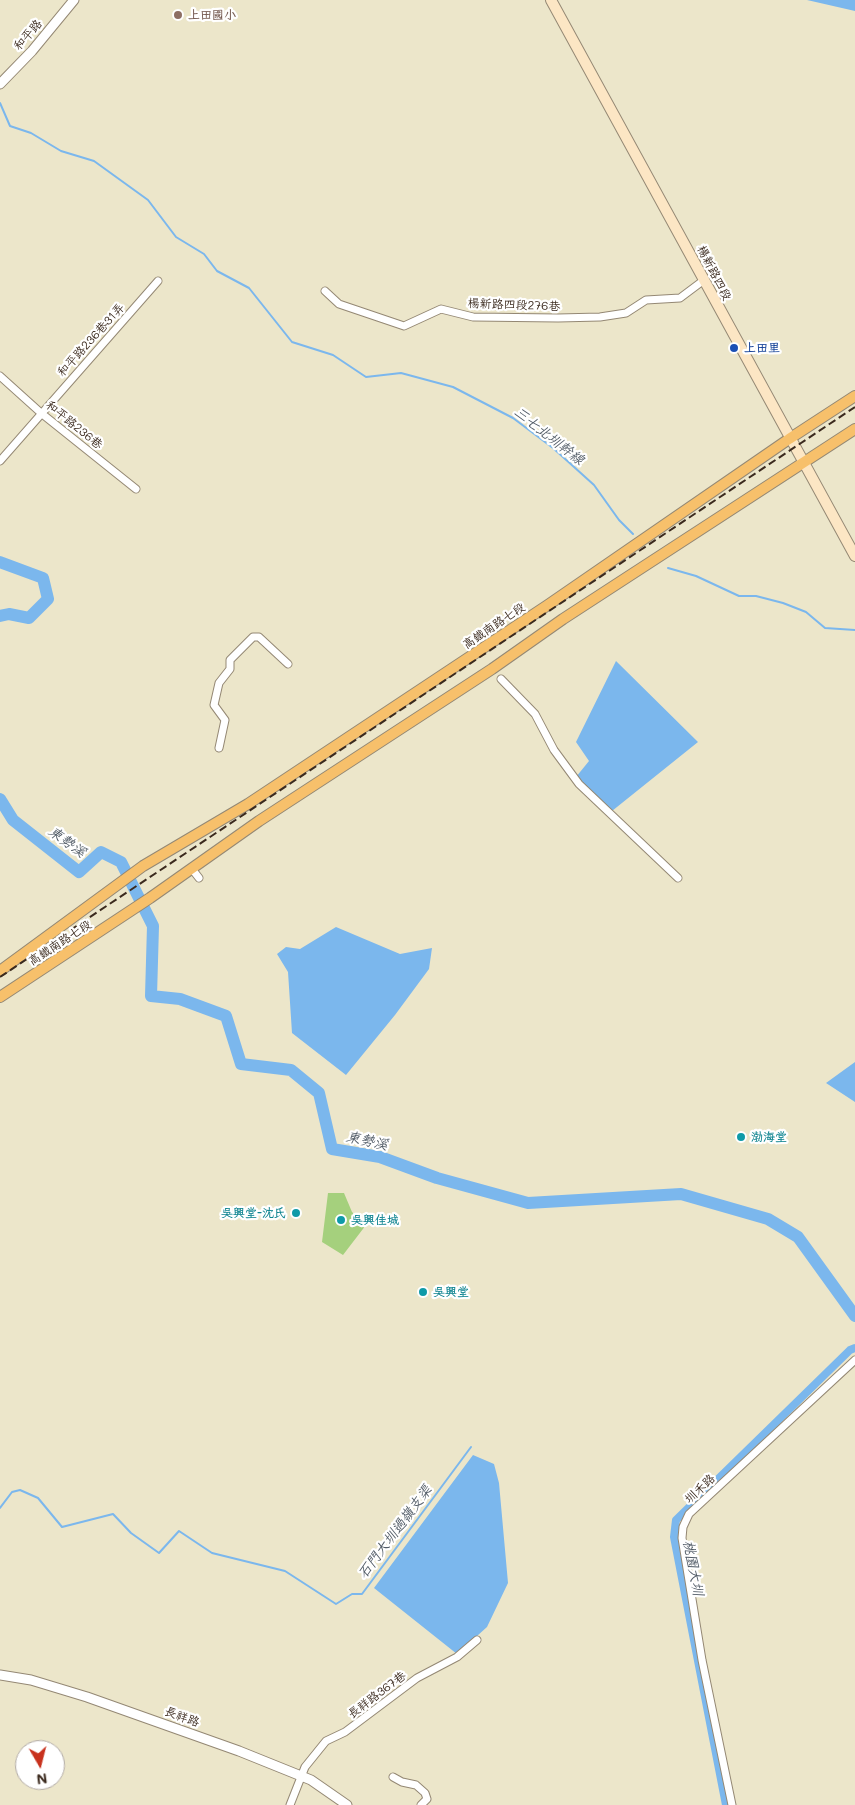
<!DOCTYPE html>
<meta charset="utf-8">
<style>
body{margin:0}
#map{position:relative;width:855px;height:1805px;overflow:hidden;background:#ece6ca;font-family:Mali,sans-serif}
canvas{display:block}
.north{position:absolute;left:15px;top:1740px;width:50px;height:50px;box-sizing:border-box;background:#fff;border:1px solid #b1aaa5;border-radius:50%;rotate:172deg;font-size:14px;font-weight:700;line-height:20px;text-align:center;color:#3b2a1e}
.north::after{content:'';display:block;margin:auto;width:18px;height:22px;background:#c8321e;clip-path:polygon(50% 0,100% 100%,50% 72%,0 100%)}
</style>
<div id="map">
<canvas width="855" height="1805"></canvas>
<div class="north">N</div>
</div>
<script>
const c = document.querySelector('canvas').getContext('2d');
c.lineJoin = 'round';
function paint(path, color) { c.fillStyle = color; c.fill(path, 'evenodd'); }
const shape = rows => new Path2D(rows.map(r => 'M' + r).join(''));
function stroke(path, color, width, dash) { c.strokeStyle = color; c.lineWidth = width; c.lineCap = dash ? 'butt' : 'round'; c.setLineDash(dash || []); c.stroke(path); }
function label(font, color, halo, rows, align = 'center') {
  c.font = font + ' Mali,"LXGW WenKai TC",sans-serif'; c.lineWidth = 4.5; c.setLineDash([]); c.textBaseline = 'middle'; c.strokeStyle = halo; c.fillStyle = color; for (const [text, x, y, turn = 0] of rows) {
    c.save(); c.translate(x, y); c.rotate((+turn || 0) * Math.PI / 180); c.textAlign = isNaN(turn) ? turn : align; if (halo) c.strokeText(text, 0, 0); c.fillText(text, 0, 0); c.restore();
  }
}
paint(shape([
 [328,1193,344,1193,352,1212,366,1225,343,1255,322,1242]
]), '#a5d07d');
paint(shape([
 [807,0,855,0,855,11],
 [616,661,698,742,612,811,576,777,589,761,576,742],
 [336,927,400,954,432,948,429,969,395,1015,346,1075,292,1033,288,972,277,954,286,947,300,949],
 [855,1062,855,1102,826,1083],
 [473,1455,494,1464,499,1483,508,1583,487,1627,457,1654,374,1588]
]), '#7bb7ed');
stroke(shape([
 [0,103,10,126,31,133,61,151,94,161,148,200,176,237,204,254,217,271,249,288,292,342,333,355,366,377,401,373,453,387,513,418,553,448,594,485,619,520,633,534],
 [668,568,696,576,739,596,756,596,783,603,806,612,825,628,855,630],
 [0,1508,12,1492,20,1490,38,1498,62,1527,113,1514,131,1533,159,1553,179,1531,212,1553,285,1571,336,1604,352,1594,362,1594,471,1447]
]), '#7bb7ed', 2);
stroke(shape([
 [726,1805,674,1537,676,1520,850,1350,855,1348]
]), '#7bb7ed', 8);
stroke(shape([
 [0,562,43,578,48,599,29,618,9,614,0,616],
 [0,799,13,820,79,872,101,852,121,862,153,926,151,996,180,999,226,1016,241,1064,291,1070,319,1093,332,1149,380,1157,437,1178,528,1203,681,1194,768,1219,798,1237,855,1316]
]), '#7bb7ed', 12);
const minor = shape([
 [325,291,339,304,404,326,441,309,473,317,558,318,600,317,626,313,646,300,680,298,704,280],
 [0,376,41,413,136,489],
 [0,461,158,281],
 [501,679,535,714,554,750,579,784,678,878],
 [219,748,225,720,214,705,219,683,230,669,230,660,253,637,259,637,288,664],
 [192,869,199,878],
 [393,1777,402,1782,416,1785,425,1793,427,1799,421,1805],
 [290,1805,305,1767,326,1741,345,1732,417,1678,457,1657,477,1640],
 [732,1805,702,1660,682,1538,683,1527,689,1514,855,1360]
]);
const tertiary = shape([
 [0,84,32,51,74,0],
 [0,1675,31,1680,87,1697,239,1751,311,1780,347,1805]
]);
const secondary = shape([
 [551,0,855,556]
]);
const primary = shape([
 [0,971,143,866,248,804,548,605,789,439,855,396],
 [0,997,150,898,259,821,492,669,563,619,855,429]
]);
stroke(minor, '#948874', 9);
stroke(tertiary, '#948874', 11);
stroke(secondary, '#948874', 12);
stroke(primary, '#948874', 12);
stroke(minor, '#fff', 7);
stroke(tertiary, '#fff', 9);
stroke(secondary, '#fce6c4', 10);
stroke(primary, '#f7c06b', 10);
stroke(shape([
 [0,977,855,407]
]), '#3b2a1e', 2, [8, 4]);
for (const [x, y, r, color] of [
 [178,15,5,"#8d6e63"],
 [734,348,5,"#1a4fb4"],
 [741,1137,5,"#0f9aa8"],
 [296,1213,5,"#0f9aa8"],
 [341,1220,5,"#0f9aa8"],
 [423,1292,5,"#0f9aa8"]
]) { const dot = new Path2D(); dot.arc(x, y, r, 0, 2 * Math.PI); c.fillStyle = color; c.fill(dot); stroke(dot, '#fff', 2); }
label('bold 12px', '#785e54', '#fff', [
 ["上田國小",188,15]
], 'left');
label('12px', '#3b2a1e', '#fff', [
 ["和平路",28,35,-49],
 ["楊新路四段",714,273,63],
 ["楊新路四段276巷",514,305,2],
 ["和平路236巷31弄",91,340,-48],
 ["和平路236巷",74,425,39],
 ["高鐵南路七段",494,626,-34],
 ["高鐵南路七段",60,943,-33],
 ["圳禾路",700,1489,-43],
 ["長祥路367巷",377,1695,-37],
 ["長祥路",182,1717,20]
]);
label('bold 12px', '#164399', '#fff', [
 ["上田里",744,348]
], 'left');
label('bold 12px', '#0d838f', '#fff', [
 ["渤海堂",751,1137],
 ["吳興堂-沈氏",286,1213,"right"],
 ["吳興佳城",351,1220],
 ["吳興堂",433,1292]
], 'left');
label('italic 14px', '#515b66', '#fff', [
 ["三七北圳幹線",549,436,38],
 ["東勢溪",67,842,36],
 ["東勢溪",367,1141,12],
 ["石門大圳過嶺支渠",395,1532,-53],
 ["桃園大圳",693,1568,79]
]);
</script>
